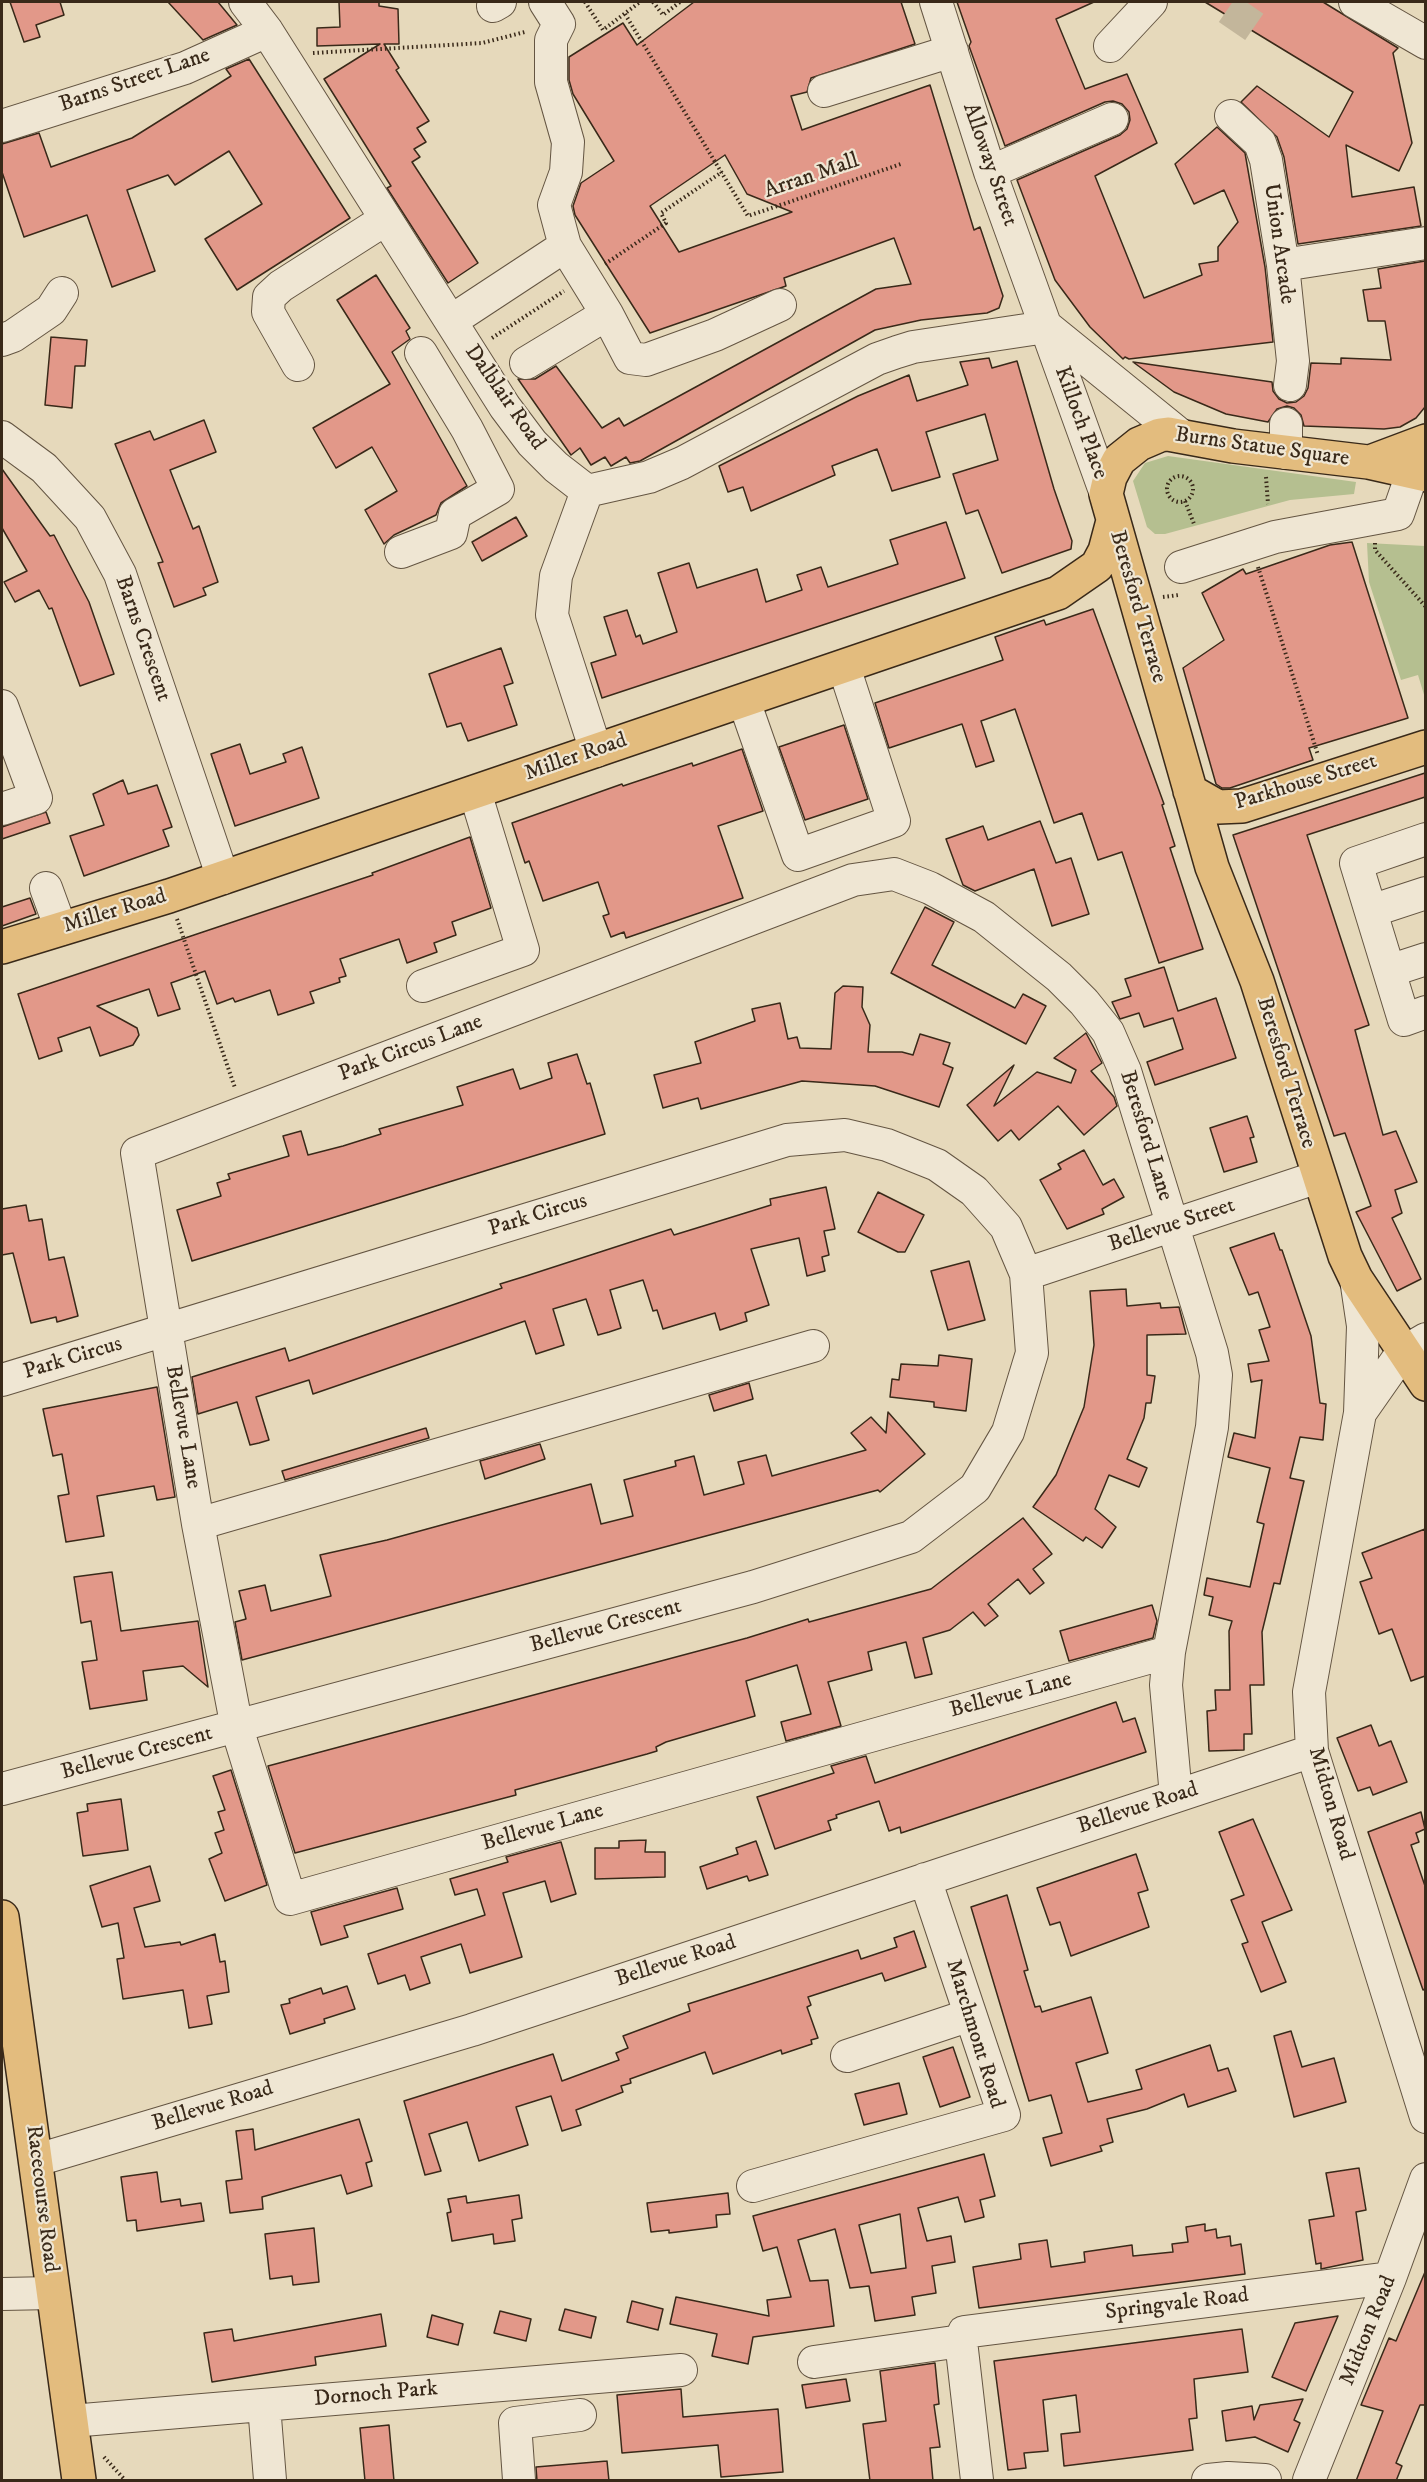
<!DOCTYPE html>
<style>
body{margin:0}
#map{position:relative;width:1427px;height:2482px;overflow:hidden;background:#e6d9bb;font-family:"IM FELL DW Pica",serif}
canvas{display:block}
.frame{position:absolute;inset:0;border:3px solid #392919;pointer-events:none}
</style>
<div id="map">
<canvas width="1427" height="2482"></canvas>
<div class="frame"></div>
</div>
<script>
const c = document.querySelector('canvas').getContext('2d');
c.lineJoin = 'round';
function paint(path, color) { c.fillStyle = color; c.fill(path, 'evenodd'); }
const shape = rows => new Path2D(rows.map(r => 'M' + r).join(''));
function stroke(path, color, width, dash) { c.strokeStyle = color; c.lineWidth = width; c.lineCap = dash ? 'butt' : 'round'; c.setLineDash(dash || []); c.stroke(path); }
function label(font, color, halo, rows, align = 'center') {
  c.font = font + ' "IM FELL DW Pica",serif'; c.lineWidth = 4.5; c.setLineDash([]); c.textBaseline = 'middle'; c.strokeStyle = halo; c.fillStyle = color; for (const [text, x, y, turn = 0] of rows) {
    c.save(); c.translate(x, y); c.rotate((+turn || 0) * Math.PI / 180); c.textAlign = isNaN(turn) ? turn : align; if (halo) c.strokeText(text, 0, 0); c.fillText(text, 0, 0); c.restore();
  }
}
paint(shape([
 [1168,456,1356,482,1354,494,1290,500,1165,534,1155,534,1147,527,1133,481,1145,463],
 [1367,543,1425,546,1425,698,1418,675,1401,680,1369,582]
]), '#b5bf90');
const building = shape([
 [10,2,60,2,64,15,36,25,40,37,24,42,10,2],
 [168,2,218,2,237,25,203,40,168,2],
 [339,2,379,2,379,6,398,9,399,44,384,44,399,68,396,70,429,121,417,128,426,142,414,149,420,157,412,162,478,263,448,283,387,188,391,186,324,79,380,44,317,46,317,28,340,27,339,2],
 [694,2,901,2,915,44,811,78,807,92,791,96,802,130,930,85,974,230,980,227,1003,296,999,308,987,313,921,320,875,330,640,461,630,463,626,457,611,466,605,457,591,465,580,448,571,455,518,379,535,379,556,366,602,428,619,418,624,426,876,289,911,284,894,238,784,278,786,286,650,333,575,215,573,206,581,183,614,161,573,94,569,80,569,57,623,23,637,45,694,2],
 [725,155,747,194,792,212,679,252,650,206,725,155],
 [957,2,1094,2,1056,19,1085,89,1127,74,1157,143,1095,176,1144,298,1202,275,1199,264,1218,261,1218,247,1238,222,1224,190,1194,204,1175,164,1217,127,1245,153,1265,267,1273,342,1129,359,1125,357,1123,359,1090,327,1055,280,1017,180,1120,135,1127,129,1130,120,1129,112,1122,104,1113,101,1105,102,1005,146,969,46,971,42,957,2],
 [1205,2,1323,2,1398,48,1393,53,1412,143,1399,171,1346,145,1352,197,1414,187,1421,226,1298,244,1284,157,1277,137,1241,102,1257,86,1329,137,1353,92,1205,2],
 [249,59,350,218,237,290,205,239,262,204,229,151,175,185,168,175,127,190,155,271,112,287,87,215,24,237,2,172,2,144,39,133,51,167,132,138,231,76,226,69,249,59],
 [1425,261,1425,407,1416,418,1400,427,1384,429,1304,426,1301,415,1294,408,1287,406,1277,409,1268,422,1226,414,1174,392,1133,362,1272,382,1273,391,1279,399,1287,403,1296,402,1304,396,1308,388,1311,363,1341,364,1341,358,1391,360,1385,321,1368,321,1363,290,1381,288,1378,269,1425,261],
 [376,275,410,328,406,331,410,339,392,352,467,486,441,503,436,515,394,535,384,544,365,510,397,491,372,447,336,468,313,428,390,384,337,300,376,275],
 [51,337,87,340,85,366,75,366,72,408,45,405,51,337],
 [989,358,992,368,1017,361,1054,489,1072,541,1071,549,1002,573,978,510,966,514,953,474,998,460,985,414,926,432,940,477,892,491,877,449,832,466,835,475,751,511,743,487,728,492,719,466,858,396,909,375,917,401,968,385,960,362,989,358],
 [204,420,216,452,170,470,193,529,199,526,218,582,203,588,206,595,174,607,158,563,163,562,115,444,150,431,154,440,204,420],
 [2,469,50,536,54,535,89,602,114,674,80,686,52,608,49,609,39,590,15,602,4,582,27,571,2,528,2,469],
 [516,517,527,536,482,561,472,542,516,517],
 [946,522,965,578,602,698,591,663,616,655,604,617,627,610,636,637,640,635,643,644,677,632,658,573,689,563,697,588,757,569,766,602,802,590,797,575,821,567,828,587,898,564,890,540,946,522],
 [1352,542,1408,718,1309,748,1313,760,1230,788,1222,788,1216,784,1183,668,1224,640,1202,593,1243,569,1246,574,1330,545,1352,542],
 [1093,609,1164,804,1162,805,1175,846,1170,848,1203,949,1159,963,1122,852,1098,860,1082,813,1054,823,1015,709,981,721,994,761,976,767,962,724,889,748,875,703,1003,660,995,637,1044,620,1046,625,1093,609],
 [501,648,513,683,504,686,517,725,468,741,461,723,447,727,429,674,501,648],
 [844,725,868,799,805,820,779,747,844,725],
 [240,744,250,774,286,762,283,754,302,747,319,798,235,826,211,754,240,744],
 [742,749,763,811,718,826,743,898,626,938,624,932,611,937,603,916,609,914,598,882,543,901,529,861,525,863,512,823,622,784,623,786,692,763,693,766,742,749],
 [1425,773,1425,797,1307,835,1369,1025,1355,1030,1383,1135,1396,1131,1417,1182,1395,1190,1402,1213,1392,1218,1421,1279,1397,1291,1356,1212,1371,1206,1345,1133,1334,1136,1233,835,1425,773],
 [123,780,128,794,157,785,172,827,163,830,169,846,84,876,70,836,104,825,93,794,123,780],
 [46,812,50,823,2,839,2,827,46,812],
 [1040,821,1056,863,1071,858,1089,914,1052,926,1034,869,975,891,963,885,946,839,983,826,988,840,1040,821],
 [470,837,491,908,452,922,456,935,434,943,437,952,407,963,399,939,340,959,346,976,339,978,340,982,310,992,314,1003,278,1015,270,990,235,1002,233,998,217,1004,205,971,171,983,180,1009,158,1016,149,989,97,1006,137,1028,139,1035,133,1045,100,1056,90,1027,58,1038,62,1051,39,1059,18,994,373,875,372,873,470,837],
 [30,898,36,914,2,926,2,907,30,898],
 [925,907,954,922,932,965,1015,1008,1023,994,1046,1006,1026,1044,891,973,925,907],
 [1164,967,1178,1011,1216,998,1236,1058,1155,1085,1147,1062,1183,1049,1173,1018,1144,1027,1139,1013,1120,1019,1112,1002,1131,996,1125,979,1164,967],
 [843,986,863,987,862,1007,870,1025,868,1052,902,1052,913,1055,920,1034,950,1043,943,1064,953,1068,939,1107,875,1086,802,1081,701,1109,698,1098,663,1108,654,1075,701,1063,695,1042,755,1021,752,1009,780,1003,788,1039,797,1037,800,1048,831,1049,835,993,843,986],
 [1086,1033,1102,1063,1091,1071,1114,1097,1117,1106,1084,1135,1058,1106,1019,1140,1011,1130,998,1141,967,1105,1014,1065,994,1106,1037,1072,1071,1083,1076,1070,1054,1058,1086,1033],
 [577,1054,587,1084,590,1083,605,1134,192,1261,177,1210,221,1196,217,1183,230,1179,228,1174,289,1156,283,1136,301,1131,308,1155,343,1146,381,1134,379,1129,463,1105,457,1087,513,1069,520,1089,552,1078,548,1063,577,1054],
 [1247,1116,1254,1137,1250,1138,1257,1162,1224,1172,1210,1128,1247,1116],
 [1084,1150,1103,1185,1114,1179,1124,1197,1102,1209,1104,1214,1067,1229,1040,1180,1061,1169,1058,1164,1084,1150],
 [826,1187,835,1229,824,1231,829,1255,822,1257,825,1271,807,1276,799,1238,751,1249,769,1305,745,1313,747,1321,720,1330,715,1313,663,1329,657,1310,653,1311,643,1280,610,1290,621,1328,609,1332,598,1335,586,1299,553,1309,564,1345,536,1354,525,1321,313,1394,309,1380,256,1397,269,1440,259,1443,250,1445,237,1402,198,1414,192,1377,285,1348,289,1361,502,1288,500,1284,526,1276,671,1229,674,1235,700,1227,771,1205,770,1199,826,1187],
 [878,1192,924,1215,905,1252,898,1252,858,1232,878,1192],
 [26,1205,29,1221,42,1219,49,1260,64,1257,78,1316,57,1322,56,1317,31,1323,13,1253,2,1255,2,1209,26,1205],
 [1274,1233,1280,1250,1282,1250,1311,1336,1320,1403,1326,1404,1323,1440,1300,1437,1290,1478,1304,1481,1280,1584,1274,1583,1262,1632,1264,1685,1250,1685,1252,1734,1244,1734,1244,1750,1209,1751,1207,1711,1216,1710,1215,1690,1230,1690,1229,1631,1232,1621,1209,1615,1213,1597,1204,1595,1207,1578,1250,1587,1264,1524,1257,1522,1270,1468,1228,1457,1234,1433,1255,1438,1262,1380,1251,1382,1248,1364,1269,1361,1259,1330,1270,1327,1258,1292,1249,1295,1230,1248,1274,1233],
 [969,1261,985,1320,948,1330,931,1271,969,1261],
 [1126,1289,1127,1306,1160,1303,1161,1308,1179,1307,1186,1334,1147,1335,1147,1375,1155,1376,1151,1403,1146,1403,1144,1418,1127,1459,1147,1468,1139,1487,1109,1475,1095,1509,1116,1527,1102,1548,1086,1537,1083,1541,1033,1507,1056,1475,1084,1407,1094,1345,1090,1291,1126,1289],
 [939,1355,972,1359,966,1411,934,1407,934,1402,890,1397,892,1379,899,1380,901,1364,938,1366,939,1355],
 [749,1383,753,1399,714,1411,709,1395,749,1383],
 [157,1387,175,1497,157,1500,154,1486,97,1496,104,1536,66,1542,58,1496,69,1494,62,1454,53,1456,43,1409,157,1387],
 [888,1412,925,1454,880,1492,878,1490,242,1660,235,1622,246,1619,239,1591,265,1585,271,1611,331,1596,320,1555,387,1540,591,1484,601,1524,633,1516,624,1480,676,1466,675,1461,694,1456,704,1495,744,1484,738,1462,766,1455,772,1476,866,1450,851,1433,871,1417,886,1433,888,1412],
 [426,1428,429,1438,285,1480,282,1471,426,1428],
 [540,1444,545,1459,485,1479,480,1461,540,1444],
 [1023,1518,1052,1554,1033,1569,1044,1583,1030,1594,1018,1579,988,1604,998,1616,985,1626,973,1612,950,1630,923,1638,932,1674,915,1678,906,1642,868,1652,872,1670,828,1682,841,1726,786,1741,781,1722,811,1714,797,1665,746,1681,755,1716,666,1742,656,1747,657,1751,647,1754,515,1790,516,1795,295,1853,268,1766,747,1638,808,1619,809,1622,931,1589,1023,1518],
 [1425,1529,1425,1676,1411,1681,1392,1629,1379,1634,1360,1582,1372,1578,1362,1553,1425,1529],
 [112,1572,121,1631,198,1621,208,1687,183,1666,143,1671,147,1700,90,1709,82,1662,97,1660,91,1621,81,1623,74,1577,112,1572],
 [1152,1605,1157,1621,1153,1638,1069,1661,1060,1631,1152,1605],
 [1116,1702,1123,1722,1135,1718,1146,1752,901,1833,900,1827,889,1831,879,1801,836,1815,837,1818,828,1821,831,1830,775,1849,757,1797,834,1773,831,1766,866,1756,875,1783,1116,1702],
 [1371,1725,1379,1746,1391,1741,1407,1782,1373,1795,1370,1787,1358,1791,1337,1738,1371,1725],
 [231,1770,267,1885,225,1901,209,1859,222,1853,215,1833,224,1830,218,1812,225,1810,213,1776,231,1770],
 [121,1799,128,1850,83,1856,77,1813,88,1811,87,1804,121,1799],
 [1421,1812,1425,1829,1416,1833,1419,1842,1411,1845,1425,1886,1425,1989,1423,1990,1368,1832,1421,1812],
 [1253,1819,1292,1910,1262,1922,1286,1982,1261,1992,1242,1944,1248,1942,1231,1900,1244,1895,1219,1832,1253,1819],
 [646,1840,645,1852,665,1852,665,1877,595,1879,595,1848,619,1848,619,1841,646,1840],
 [756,1841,768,1875,749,1881,747,1876,707,1889,700,1867,738,1854,736,1848,756,1841],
 [561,1842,576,1894,551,1902,545,1881,503,1893,522,1957,470,1973,461,1944,421,1957,430,1983,410,1990,405,1975,378,1984,368,1954,485,1915,477,1889,455,1895,450,1879,508,1862,506,1857,561,1842],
 [1136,1854,1148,1890,1138,1893,1149,1927,1071,1956,1060,1922,1050,1925,1037,1888,1136,1854],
 [150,1866,160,1901,134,1908,145,1947,180,1942,181,1945,215,1934,220,1962,225,1961,229,1992,207,1996,212,2024,189,2028,183,1990,123,1999,117,1959,124,1958,118,1923,102,1927,90,1886,150,1866],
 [397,1888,403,1909,344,1926,348,1937,321,1945,311,1912,397,1888],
 [1007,1895,1028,1970,1024,1971,1035,2007,1040,2006,1042,2012,1091,1997,1108,2053,1076,2063,1088,2102,1142,2089,1136,2070,1210,2045,1218,2071,1228,2068,1236,2091,1188,2107,1184,2094,1147,2109,1107,2119,1113,2142,1100,2146,1102,2151,1051,2166,1043,2138,1062,2133,1051,2095,1029,2101,971,1907,1007,1895],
 [914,1931,926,1967,885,1981,882,1973,808,1997,811,2005,807,2007,818,2038,811,2040,812,2044,782,2054,781,2050,713,2074,705,2052,630,2079,631,2083,621,2086,623,2092,576,2110,581,2125,562,2131,551,2096,516,2107,528,2145,479,2161,467,2122,429,2134,441,2171,425,2175,404,2101,553,2054,562,2081,619,2060,616,2053,628,2048,623,2036,690,2011,688,2004,858,1950,861,1959,897,1947,894,1938,914,1931],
 [347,1986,355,2009,324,2019,325,2023,290,2034,281,2005,290,2003,289,1999,321,1988,323,1994,347,1986],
 [1291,2031,1302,2067,1334,2058,1346,2102,1294,2117,1274,2036,1291,2031],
 [953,2047,970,2097,940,2107,923,2057,953,2047],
 [899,2083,907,2114,864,2125,855,2094,899,2083],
 [359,2119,372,2161,366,2163,372,2186,347,2194,341,2175,262,2197,263,2209,230,2213,226,2181,242,2179,236,2131,253,2129,255,2150,359,2119],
 [984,2154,995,2196,980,2200,984,2217,965,2222,958,2197,918,2208,927,2241,951,2236,955,2262,932,2266,936,2293,912,2297,915,2315,875,2321,869,2286,850,2288,835,2229,798,2240,810,2281,828,2280,834,2326,753,2337,748,2364,712,2356,717,2334,670,2324,676,2297,769,2316,767,2300,791,2297,777,2247,763,2251,753,2216,984,2154],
 [900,2214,906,2268,871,2273,859,2225,900,2214],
 [1359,2168,1366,2210,1356,2212,1363,2260,1321,2269,1321,2263,1316,2264,1309,2220,1334,2216,1326,2173,1359,2168],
 [157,2172,161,2202,180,2199,181,2206,201,2203,204,2221,137,2231,136,2220,127,2221,121,2177,157,2172],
 [728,2193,730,2214,716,2215,717,2227,669,2233,669,2230,651,2232,647,2203,728,2193],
 [519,2195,522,2218,512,2220,515,2241,494,2244,493,2234,452,2241,447,2213,451,2212,448,2199,466,2196,467,2203,519,2195],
 [1205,2224,1205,2231,1216,2229,1217,2238,1230,2236,1231,2246,1241,2244,1245,2274,979,2308,973,2267,1021,2259,1019,2244,1047,2240,1051,2267,1085,2262,1084,2252,1132,2245,1133,2256,1173,2252,1172,2244,1188,2242,1186,2227,1205,2224],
 [314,2228,319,2282,293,2285,292,2276,270,2279,265,2234,314,2228],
 [1425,2272,1425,2405,1420,2405,1396,2463,1402,2466,1396,2481,1356,2481,1383,2411,1361,2405,1389,2338,1396,2341,1425,2272],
 [632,2301,663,2309,658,2330,627,2322,632,2301],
 [565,2309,596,2317,591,2338,559,2330,565,2309],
 [500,2311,531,2319,526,2341,494,2333,500,2311],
 [381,2314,386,2346,315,2357,316,2365,212,2382,204,2333,232,2329,234,2341,381,2314],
 [432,2315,463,2324,458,2345,427,2337,432,2315],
 [1338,2316,1306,2391,1272,2377,1295,2323,1338,2316],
 [1242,2329,1248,2372,1194,2379,1197,2418,1189,2419,1193,2450,1064,2466,1061,2434,1080,2432,1076,2395,1043,2400,1048,2451,1024,2453,1026,2468,1008,2470,994,2361,1242,2329],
 [935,2363,939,2404,934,2405,940,2447,930,2448,933,2481,870,2481,863,2424,886,2421,880,2371,935,2363],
 [846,2379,850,2401,806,2408,802,2385,846,2379],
 [681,2389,683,2417,778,2409,783,2472,721,2477,718,2445,622,2453,617,2395,681,2389],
 [1303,2399,1294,2420,1300,2423,1288,2452,1255,2437,1226,2441,1222,2411,1252,2406,1254,2420,1260,2405,1303,2399],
 [389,2425,394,2481,365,2481,360,2428,389,2425],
 [607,2461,609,2481,537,2481,536,2467,607,2461]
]);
paint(building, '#e29889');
stroke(building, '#392919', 1.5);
stroke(shape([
 [1232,31,1252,2]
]), '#c3b69b', 32, [32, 16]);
const minor = shape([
 [245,2,267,31,505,407,532,443,556,467,587,491],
 [545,2,559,24,551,40,551,82,568,142,566,172,554,205,565,246],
 [936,2,990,172,1106,494],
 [1355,2,1426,43],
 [493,6,500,2],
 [1110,46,1151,2],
 [824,91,952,51],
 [1231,116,1260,143,1266,160,1283,265,1293,361,1290,385],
 [2,126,185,68,267,31],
 [990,172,1112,119],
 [1283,265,1426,243],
 [607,314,630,358,646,360,715,335,780,305],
 [451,321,565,246,607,314,526,363],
 [1047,327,1179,434],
 [2,340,13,336,51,310,62,293],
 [298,365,268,312,269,297,281,286,386,219],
 [2,437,44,468,90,518,120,574,223,878],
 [1286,453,1286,424],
 [587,491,649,477,682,463,877,359,897,352,913,347,1046,327],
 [587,491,556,576,552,615,596,751],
 [401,552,451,533,455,514,498,489,467,429,421,353],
 [1181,567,1275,537,1398,514,1413,471],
 [744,701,798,855,894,821,844,667],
 [2,706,36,798,2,809],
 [1426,839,1356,863,1404,1020,1426,1012],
 [46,888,61,929],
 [1371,911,1426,893],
 [1389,971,1426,959],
 [423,986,523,950,475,792],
 [1026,1274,1318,1177],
 [1356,1279,1363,1326,1360,1413,1309,1692,1312,1751,1426,2117],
 [2,1380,787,1140,845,1135,887,1145,937,1165,974,1191,1006,1227,1026,1274,1032,1353,1008,1432,975,1488,911,1537,753,1587,2,1789],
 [1360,1413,1402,1353,1426,1339],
 [198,1524,813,1346],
 [1169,1652,290,1899,237,1728,198,1524,137,1153,853,880,894,874,930,888,984,917,1059,977,1084,1002,1108,1032,1125,1071,1212,1353,1216,1375,1212,1427,1169,1652,1166,1685,1176,1796],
 [847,2056,970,2015],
 [37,2160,472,2030,1312,1751],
 [753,2186,1004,2115,925,1879],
 [2,2294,53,2293],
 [814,2362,961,2341],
 [264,2405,270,2480],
 [71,2421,681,2370],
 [519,2480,515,2423,580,2415],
 [977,2480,961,2341,964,2332,1390,2278],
 [1208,2480,1228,2478,1265,2480],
 [1309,2480,1390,2278,1426,2179]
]);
const major = shape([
 [1370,462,1426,441],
 [1426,475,1368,462,1233,446,1168,434,1160,435,1139,444,1119,460,1110,477,1106,494,1212,867,1257,981,1345,1256,1356,1279,1426,1384],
 [1190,791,1218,807,1242,806,1426,747],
 [2,947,169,896,1058,593,1097,566,1105,551,1113,521],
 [2,1917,79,2480]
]);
stroke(minor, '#645542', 34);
stroke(major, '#392919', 36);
stroke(shape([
 [585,2,603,30,640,2],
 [653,2,663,15,680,2],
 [625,14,748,216,901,164],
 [313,53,482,43,525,32],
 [605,264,666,223,661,213,722,172],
 [492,338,564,291],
 '1167 489a13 13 0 1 1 26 0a13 13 0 1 1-26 0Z',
 [1266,477,1268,504],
 [1185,501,1194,524],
 [1375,543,1375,550,1426,607],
 [1258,567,1318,755],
 [1163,597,1179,595],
 [177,919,235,1088],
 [104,2457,125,2480]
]), '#392919', 4, [1.5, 3]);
stroke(minor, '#efe6d3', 32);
stroke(major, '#e3bc7e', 33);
label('22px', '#392919', '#efe6d3', [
 ["Barns Street Lane",135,81,-19],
 ["Alloway Street",989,165,71],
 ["Arran Mall",812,177,-19],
 ["Union Arcade",1278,244,82],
 ["Dalblair Road",504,398,55],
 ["Killoch Place",1080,423,70],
 ["Burns Statue Square",1262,448,8],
 ["Beresford Terrace",1137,607,74],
 ["Barns Crescent",142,639,71],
 ["Miller Road",576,758,-19],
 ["Parkhouse Street",1306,783,-17],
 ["Miller Road",115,912,-17],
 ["Park Circus Lane",411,1049,-21],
 ["Beresford Terrace",1285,1073,73],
 ["Beresford Lane",1145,1136,73],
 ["Park Circus",538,1216,-17],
 ["Bellevue Street",1172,1226,-18],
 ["Park Circus",73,1359,-17],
 ["Bellevue Lane",182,1427,80],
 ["Bellevue Crescent",606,1627,-15],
 ["Bellevue Lane",1011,1696,-15],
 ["Bellevue Crescent",137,1754,-15],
 ["Midton Road",1330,1804,74],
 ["Bellevue Road",1138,1809,-18],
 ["Bellevue Lane",543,1828,-16],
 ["Bellevue Road",676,1962,-18],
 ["Marchmont Road",974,2034,73],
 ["Bellevue Road",213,2107,-17],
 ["Racecourse Road",41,2199,83],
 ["Springvale Road",1177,2305,-7],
 ["Midton Road",1369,2331,-68],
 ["Dornoch Park",376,2395,-5]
]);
</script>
